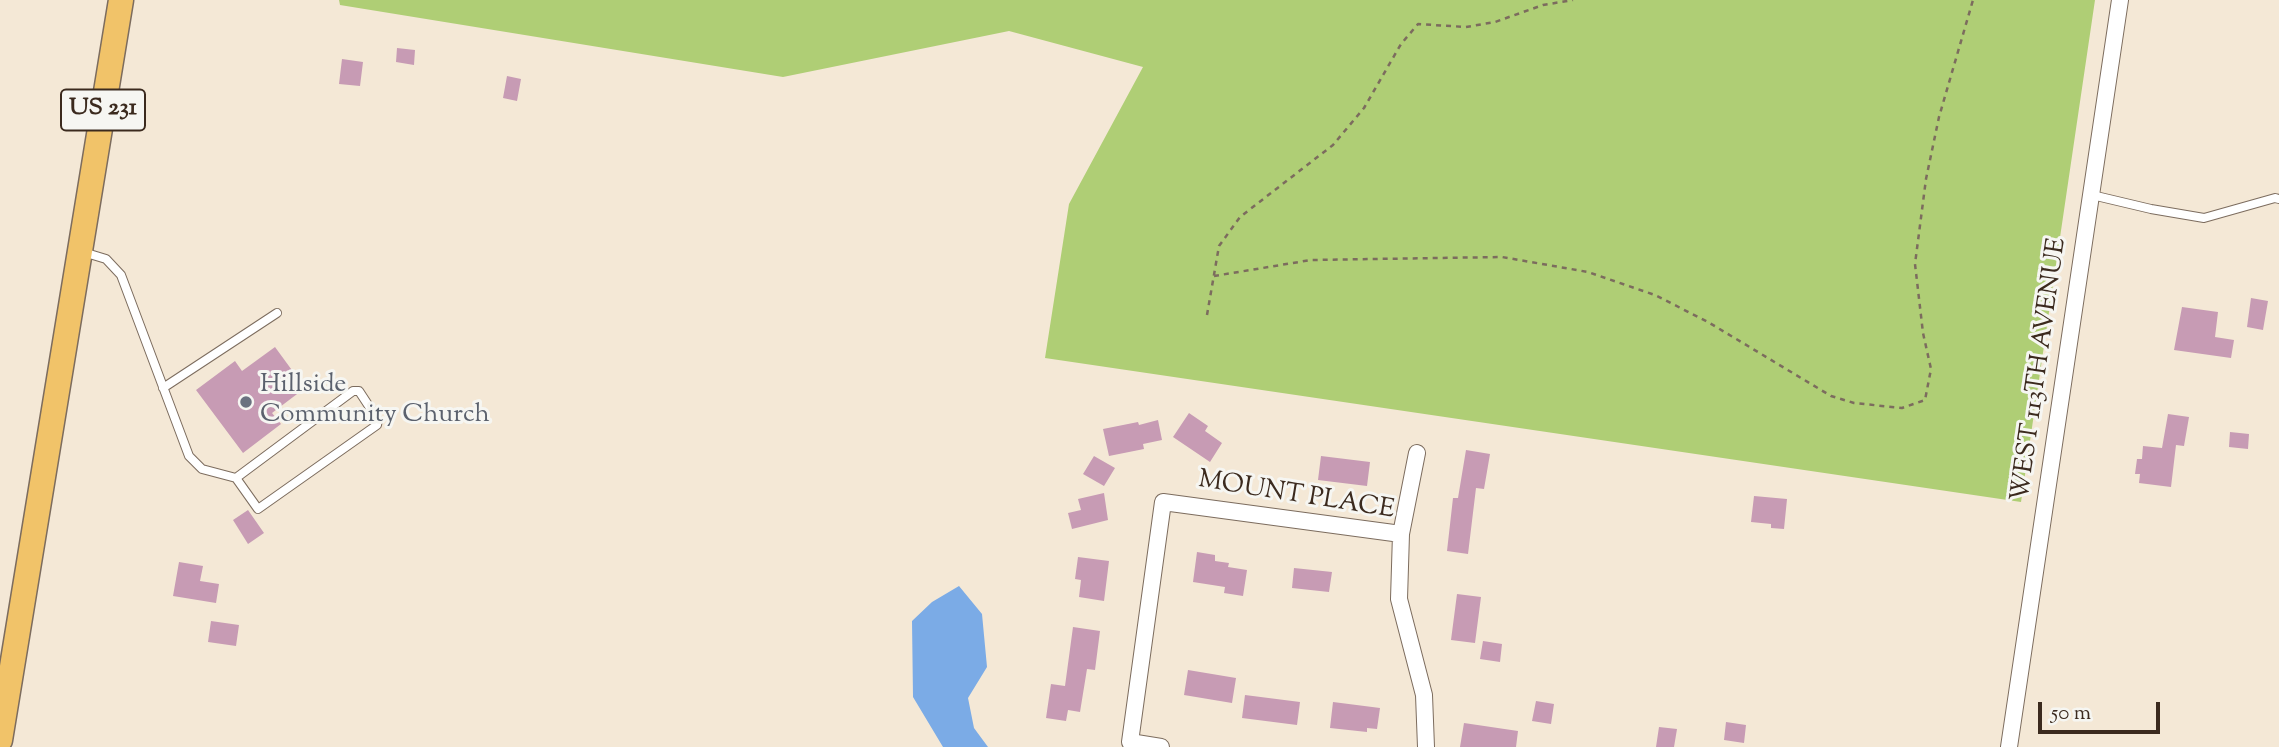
<!DOCTYPE html>
<style>
body{margin:0}
#map{position:relative;width:2279px;height:747px;overflow:hidden;background:#f4e8d6;font-family:"Sorts Mill Goudy",serif}
canvas{display:block}
.scale{position:absolute;left:2038px;top:702px;width:122px;height:32px;box-sizing:border-box;border:4px solid #3b2a1e;border-top:0;padding-left:9px;font-size:21px;line-height:24px;white-space:nowrap;color:#3b2a1e;-webkit-text-stroke:5px #f6f6f2;paint-order:stroke}
</style>
<div id="map">
<canvas width="2279" height="747"></canvas>
<div class="scale">50 m</div>
</div>
<script>
const c = document.querySelector('canvas').getContext('2d');
c.lineJoin = 'round';
function paint(path, color) { c.fillStyle = color; c.fill(path, 'evenodd'); }
const shape = rows => new Path2D(rows.map(r => 'M' + r).join(''));
function stroke(path, color, width, dash) { c.strokeStyle = color; c.lineWidth = width; c.lineCap = dash ? 'butt' : 'round'; c.setLineDash(dash || []); c.stroke(path); }
function label(font, color, halo, rows, align = 'center') {
  c.font = font + ' "Sorts Mill Goudy",serif'; c.lineWidth = 6; c.setLineDash([]); c.textBaseline = 'middle'; c.strokeStyle = halo; c.fillStyle = color; for (const [text, x, y, turn = 0] of rows) {
    c.save(); c.translate(x, y); c.rotate((+turn || 0) * Math.PI / 180); c.textAlign = isNaN(turn) ? turn : align; if (halo) c.strokeText(text, 0, 0); c.fillText(text, 0, 0); c.restore();
  }
}
paint(shape([
 [339,0,2095,0,2021,502,1045,358,1069,204,1143,67,1009,31,783,77,340,5]
]), '#afce75');
paint(shape([
 [959,586,982,614,987,667,968,698,974,728,988,747,943,747,913,697,912,621,932,602]
]), '#7babe6');
paint(shape([
 [397,48,415,50,414,65,396,62],
 [342,59,363,62,360,86,339,84],
 [507,76,521,79,517,101,503,98],
 [2251,298,2268,301,2263,330,2247,327],
 [2182,307,2218,312,2215,337,2234,340,2231,358,2174,350],
 [275,347,305,388,272,413,281,424,243,453,196,390,235,361,242,371],
 [1189,413,1208,426,1205,431,1222,443,1210,462,1173,437],
 [2168,414,2189,417,2184,446,2176,445,2171,487,2139,483,2140,474,2135,474,2137,459,2142,459,2143,446,2162,448],
 [1158,420,1162,440,1143,444,1144,449,1109,456,1103,429,1138,422,1139,425],
 [2230,432,2249,434,2248,449,2229,447],
 [1466,450,1490,454,1484,489,1476,488,1468,554,1447,551,1453,498,1458,498],
 [1094,456,1115,468,1104,486,1083,474],
 [1321,456,1370,462,1367,486,1318,480],
 [1104,493,1108,520,1072,529,1068,513,1081,510,1078,499],
 [1754,496,1787,499,1784,529,1771,528,1771,524,1751,522],
 [248,510,264,533,248,544,233,520],
 [1197,552,1215,555,1215,561,1229,563,1228,567,1247,570,1243,596,1224,593,1225,587,1193,582],
 [1078,557,1109,561,1104,601,1079,597,1081,580,1075,579],
 [179,562,203,566,200,581,219,584,216,603,173,596],
 [1294,568,1332,572,1329,592,1292,588],
 [1457,594,1481,597,1475,643,1451,640],
 [211,621,239,625,236,646,208,642],
 [1073,627,1100,631,1095,670,1087,669,1080,712,1068,710,1066,721,1046,718,1051,684,1065,686],
 [1483,641,1502,644,1500,662,1480,659],
 [1188,670,1236,678,1232,703,1184,695],
 [1245,695,1300,702,1297,725,1242,718],
 [1536,701,1554,704,1551,724,1532,721],
 [1333,702,1380,708,1377,729,1367,728,1367,732,1330,728],
 [1726,722,1746,725,1744,743,1724,740],
 [1464,723,1518,731,1516,747,1460,747],
 [1659,727,1677,729,1674,747,1656,747]
]), '#c79bb4');
const service = shape([
 [2092,195,2151,209,2204,218,2275,198,2279,199],
 [83,252,106,259,121,275,189,456,202,469,236,478,258,509,377,425,378,420,359,391,353,391,236,478],
 [163,388,277,313]
]);
const minor = shape([
 [1417,453,1401,534,1399,599,1424,695,1426,747],
 [1161,747,1130,742,1163,502,1401,534],
 [2009,747,2120,0]
]);
const primary = shape([
 [0,740,121,0]
]);
stroke(service, '#7c6c5e', 10);
stroke(minor, '#7c6c5e', 18);
stroke(primary, '#7c6c5e', 27);
stroke(shape([
 [1214,276,1311,260,1502,257,1588,272,1655,295,1708,322,1831,396,1854,403,1902,408,1925,400,1931,369,1923,333,1915,264,1926,179,1939,117,1973,0],
 [1207,315,1219,246,1240,217,1333,145,1364,108,1401,44,1418,24,1466,27,1495,22,1543,5,1573,0]
]), '#7c6c5e', 2.5, [5, 5]);
stroke(service, '#fff', 8);
stroke(minor, '#fff', 16);
stroke(primary, '#f1c369', 24);
for (const [x, y, r, color] of [
 [246,402,7,"#6b7280"]
]) { const dot = new Path2D(); dot.arc(x, y, r, 0, 2 * Math.PI); c.fillStyle = color; c.fill(dot); stroke(dot, '#f6f6f2', 2.5); }
for (const [x, y, w] of [
 [103,110,84]
]) { const box = new Path2D(); box.roundRect(x - w / 2, y - 20.5, w, 41, 5); c.fillStyle = '#f6f6f2'; c.fill(box); stroke(box, '#3b2a1e', 2); }
label('bold 24px', '#3b2a1e', null, [
 ["US 231",103,110]
]);
label('26px', '#3b2a1e', '#f6f6f2', [
 ["WEST 113TH AVENUE",2041,370,-82],
 ["MOUNT PLACE",1296,497,9]
]);
label('26px', '#5b616d', '#f6f6f2', [
 ["Hillside",260,387],
 ["Community Church",260,417]
], 'left');
</script>
